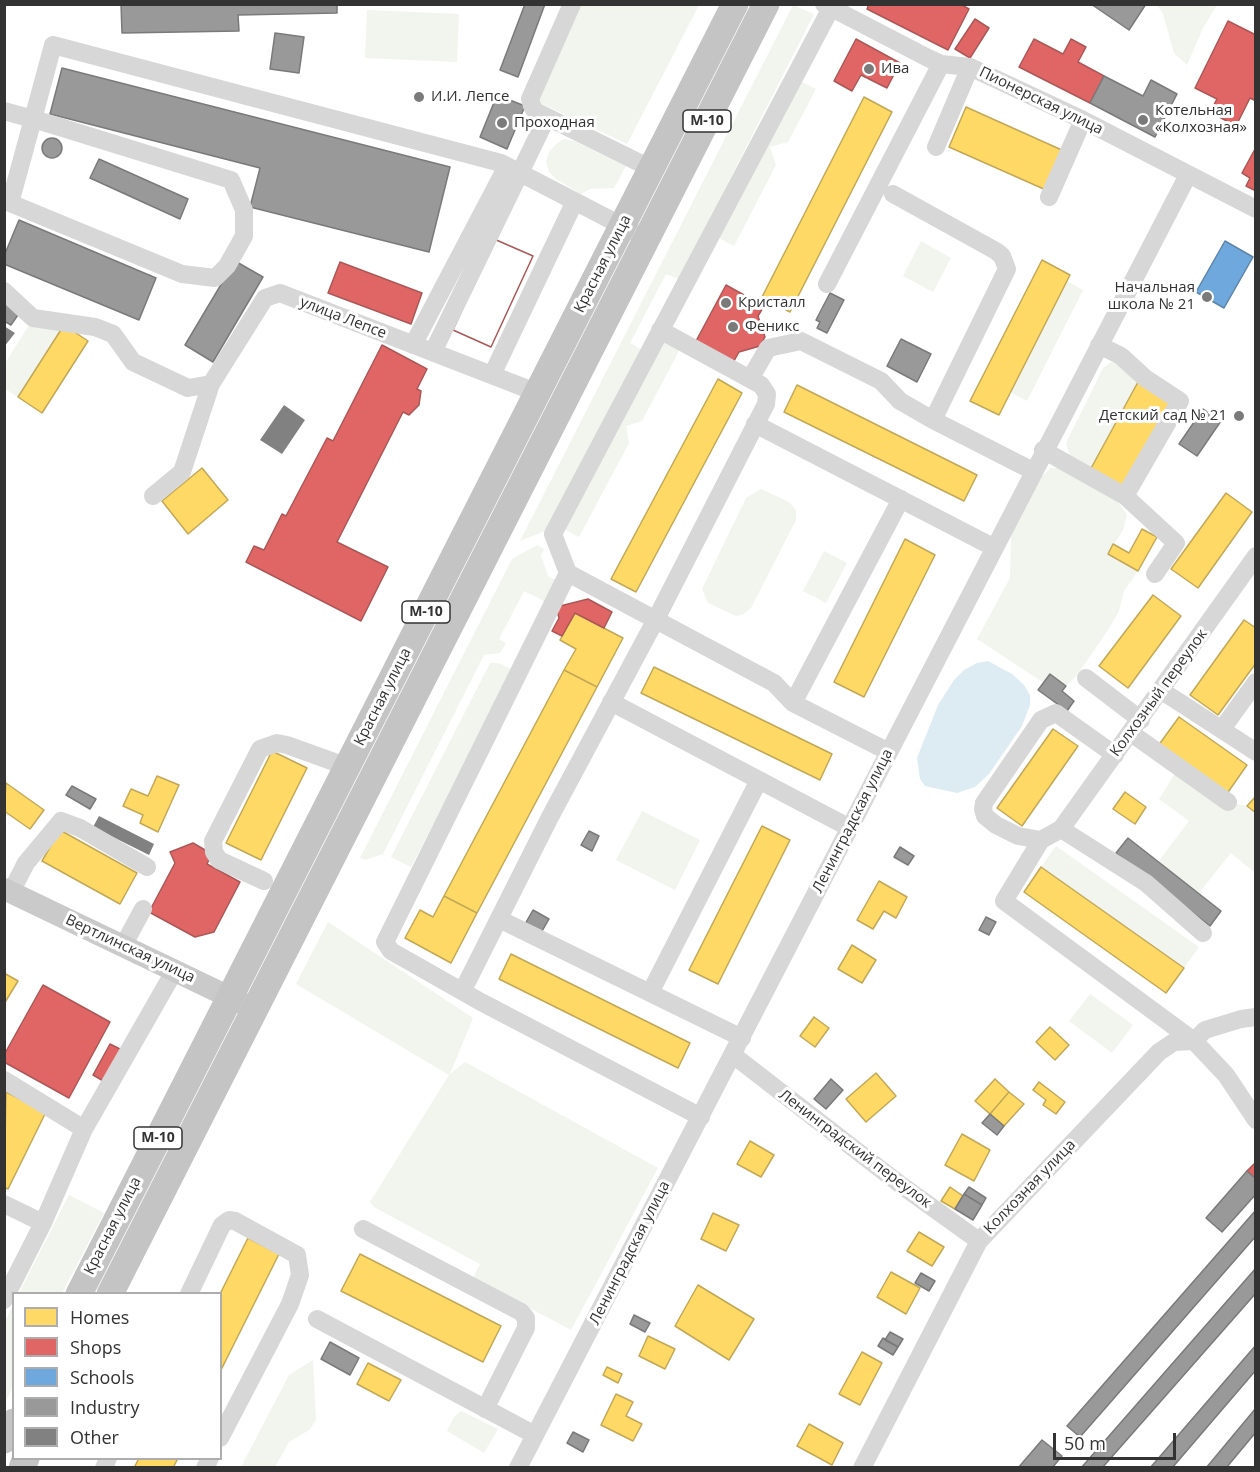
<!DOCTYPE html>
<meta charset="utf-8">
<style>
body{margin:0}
#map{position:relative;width:1260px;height:1472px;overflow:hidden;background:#fff;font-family:"Open Sans",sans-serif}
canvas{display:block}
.frame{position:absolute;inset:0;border:6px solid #333;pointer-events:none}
.legend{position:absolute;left:12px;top:1292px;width:210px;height:168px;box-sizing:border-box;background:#fff;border:2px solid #adadad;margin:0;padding:8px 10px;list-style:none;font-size:18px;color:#333}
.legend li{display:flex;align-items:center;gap:12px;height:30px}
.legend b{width:30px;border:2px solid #adadad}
.scale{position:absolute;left:1053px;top:1433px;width:123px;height:27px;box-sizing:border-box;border:3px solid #333;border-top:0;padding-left:8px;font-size:18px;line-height:21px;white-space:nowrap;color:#333;-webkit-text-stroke:4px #fff;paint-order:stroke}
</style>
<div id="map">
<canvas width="1260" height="1472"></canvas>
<div class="frame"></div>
<ul class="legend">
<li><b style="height:16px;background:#ffd966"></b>Homes</li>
<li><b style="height:16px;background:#e06666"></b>Shops</li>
<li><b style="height:16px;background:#6fa8dc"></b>Schools</li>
<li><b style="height:16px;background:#999"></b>Industry</li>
<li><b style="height:16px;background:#818181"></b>Other</li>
</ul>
<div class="scale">50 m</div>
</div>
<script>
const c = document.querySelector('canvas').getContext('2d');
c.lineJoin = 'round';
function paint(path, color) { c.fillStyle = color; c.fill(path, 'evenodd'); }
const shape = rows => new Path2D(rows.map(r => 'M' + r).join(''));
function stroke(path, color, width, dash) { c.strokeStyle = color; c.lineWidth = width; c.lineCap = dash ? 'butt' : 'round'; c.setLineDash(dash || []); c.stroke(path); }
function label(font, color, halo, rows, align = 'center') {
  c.font = font + ' "Open Sans",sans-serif'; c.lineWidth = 6; c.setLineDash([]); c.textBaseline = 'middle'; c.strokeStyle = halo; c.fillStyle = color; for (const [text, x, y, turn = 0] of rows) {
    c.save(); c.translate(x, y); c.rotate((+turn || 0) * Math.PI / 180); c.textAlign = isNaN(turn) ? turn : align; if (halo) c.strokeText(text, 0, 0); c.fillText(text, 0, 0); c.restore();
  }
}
paint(shape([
 [579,5,699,5,627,144,536,101],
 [793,5,814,14,679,279,666,274,630,343,642,350,550,529,520,541],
 [1157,5,1217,5,1203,28,1187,65,1174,53,1163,14],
 [367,10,459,14,457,62,365,58],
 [802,82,816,89,788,142,770,147,776,165,734,246,717,237],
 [564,139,574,141,626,166,614,188,590,189,581,194,556,179,549,172,546,162,549,152,556,144],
 [921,241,951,258,933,292,903,276],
 [1067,281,1083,290,1027,401,1010,392],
 [31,322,64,325,18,397,5,389,4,365],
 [665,339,681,347,642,421,626,426,629,443,579,537,564,529],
 [1111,362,1119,363,1138,382,1089,472,1070,456,1066,443,1103,368],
 [1051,468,1064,468,1116,499,1127,515,1123,530,1108,554,1138,571,1124,591,1119,611,1106,633,1077,675,1066,686,1044,683,977,639,1010,578,1011,535,1041,477],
 [761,489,789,502,796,510,796,520,751,608,742,615,736,616,708,603,702,589,746,498],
 [537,545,544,549,541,556,548,576,557,581,546,602,524,591,499,639,506,643,500,653,484,655,383,854,365,860,360,858,512,559],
 [824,551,847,563,826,603,803,591],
 [490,663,498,663,513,670,411,867,391,857],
 [1179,767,1228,802,1247,806,1255,813,1255,873,1231,853,1199,893,1158,862,1189,821,1159,799],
 [642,811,700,840,675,890,616,860],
 [1056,846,1199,947,1184,968,1041,867],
 [328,922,473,1018,450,1074,465,1062,658,1168,571,1330,473,1278,480,1264,374,1207,370,1202,449,1075,296,984],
 [1090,994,1133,1025,1112,1053,1069,1021],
 [69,1195,104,1213,62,1293,19,1293],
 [13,1305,13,1386,5,1404,5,1322],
 [313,1360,316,1420,309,1430,289,1442,275,1467,241,1467,289,1375],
 [461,1411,498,1429,484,1453,447,1431,454,1417]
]), '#f1f5ed');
paint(shape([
 [988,661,1012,674,1024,685,1030,695,1030,705,1022,726,989,774,975,787,957,793,925,786,920,779,917,758,938,705,954,680,964,670,977,663]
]), '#ddebf3');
const homes = shape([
 [864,97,892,112,790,312,762,297,864,97],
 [966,107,1064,151,1046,190,949,147,966,107],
 [1042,260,1070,275,999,415,970,401,1042,260],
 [64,325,88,341,42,413,18,397,64,325],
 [718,379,742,393,636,592,611,579,718,379],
 [1138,382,1175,402,1125,492,1089,472,1138,382],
 [797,385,977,475,964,501,784,412,797,385],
 [202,468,228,500,188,534,162,501,202,468],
 [1226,493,1252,512,1198,588,1171,569,1226,493],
 [1142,529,1157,537,1138,571,1108,554,1113,544,1129,553,1142,529],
 [905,539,935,555,864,697,834,682,905,539],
 [1153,595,1181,616,1128,688,1099,666,1153,595],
 [575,613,623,638,597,687,564,670,576,649,560,640,575,613],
 [1244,620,1256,628,1256,663,1218,715,1190,695,1244,620],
 [654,667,832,754,820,780,641,693,654,667],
 [564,670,597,687,477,913,444,896,564,670],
 [1179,717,1247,765,1226,795,1158,746,1179,717],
 [1053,729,1078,746,1022,826,997,808,1053,729],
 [272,751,307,768,261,860,226,843,272,751],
 [157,776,179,785,158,832,140,823,143,815,123,806,131,789,148,796,157,776],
 [6,783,44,810,30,829,4,811,6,783],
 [1125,792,1146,807,1135,824,1113,809,1125,792],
 [1256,796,1256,813,1247,806,1256,796],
 [762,826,790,840,718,984,689,970,762,826],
 [60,830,137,873,120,904,42,861,60,830],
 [1041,867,1184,968,1166,993,1024,892,1041,867],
 [879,881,907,897,896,918,884,911,873,929,857,920,879,881],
 [444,896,477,913,451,963,405,938,420,910,433,917,444,896],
 [852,945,876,960,862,983,838,969,852,945],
 [511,954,690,1043,678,1068,499,979,511,954],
 [4,973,18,981,4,1004,4,973],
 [814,1017,829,1028,815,1047,800,1036,814,1017],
 [1050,1027,1069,1045,1055,1060,1036,1042,1050,1027],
 [876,1073,896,1096,866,1122,846,1099,876,1073],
 [995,1079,1009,1092,990,1114,975,1101,995,1079],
 [1039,1082,1065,1102,1056,1114,1043,1105,1046,1100,1033,1090,1039,1082],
 [6,1092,46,1112,8,1189,4,1187,6,1092],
 [1009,1092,1024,1104,1004,1126,990,1114,1009,1092],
 [962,1134,990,1150,974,1181,945,1165,962,1134],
 [750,1141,774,1155,761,1177,737,1164,750,1141],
 [950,1187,963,1196,955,1209,941,1201,950,1187],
 [713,1213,739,1225,726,1251,701,1239,713,1213],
 [919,1232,944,1247,932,1266,907,1251,919,1232],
 [248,1238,279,1254,220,1372,220,1294,248,1238],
 [360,1254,501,1326,483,1362,341,1291,360,1254],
 [891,1272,920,1288,906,1314,877,1297,891,1272],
 [698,1285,754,1319,729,1360,675,1326,698,1285],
 [648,1336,675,1349,665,1369,639,1356,648,1336],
 [862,1352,882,1363,860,1405,839,1394,862,1352],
 [368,1363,401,1380,389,1401,357,1384,368,1363],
 [607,1367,622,1374,618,1383,603,1375,607,1367],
 [616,1394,633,1402,626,1416,642,1424,633,1441,601,1425,616,1394],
 [809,1424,843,1443,832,1465,797,1446,809,1424],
 [139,1458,178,1458,173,1468,134,1468,139,1458]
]);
paint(homes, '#ffd966');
stroke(homes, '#c2a757', 1.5);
const shops = shape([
 [869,4,960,4,969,9,948,50,867,9,869,4],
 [975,19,989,28,970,58,955,49,975,19],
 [1228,21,1256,35,1256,101,1250,98,1236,126,1210,112,1217,99,1195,88,1228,21],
 [856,39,900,63,887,88,861,75,852,91,834,81,856,39],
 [1034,39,1063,54,1071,39,1086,47,1078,62,1104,76,1090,103,1019,67,1034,39],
 [1255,149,1256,150,1256,191,1246,186,1250,178,1242,173,1255,149],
 [494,239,533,256,491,347,453,330,494,239],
 [494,239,533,256,491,347,453,330,494,239],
 [340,262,422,293,411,324,328,293,340,262],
 [726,285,764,306,758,316,765,337,760,346,739,352,734,361,696,341,726,285],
 [382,345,427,369,417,389,421,391,419,405,409,415,403,412,337,542,388,567,361,621,246,562,254,546,264,550,282,514,286,516,327,438,333,441,382,345],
 [588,599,612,612,604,628,575,613,562,636,552,631,559,618,556,607,588,599],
 [193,843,212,854,207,864,240,882,214,932,195,937,149,912,175,863,170,852,193,843],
 [43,985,110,1022,69,1098,4,1062,4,1055,43,985],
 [110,1044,122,1050,105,1082,93,1075,110,1044],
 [1256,1162,1256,1179,1247,1171,1256,1162]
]);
paint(shops, '#e06666');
stroke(shops, '#ac5757', 1.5);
const schools = shape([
 [1225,241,1253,257,1224,308,1196,292,1225,241]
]);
paint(schools, '#6fa8dc');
stroke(schools, '#5d85a9', 1.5);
const industry = shape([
 [121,4,337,4,337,13,238,15,239,31,122,33,121,4],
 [525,4,545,4,518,77,500,70,525,4],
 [1091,4,1146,4,1129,30,1091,4],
 [275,33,304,37,299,73,270,69,275,33],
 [62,68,450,167,429,252,250,207,260,168,50,114,62,68],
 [1104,76,1143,96,1151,80,1177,94,1155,137,1090,103,1104,76],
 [497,95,525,106,507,149,480,137,497,95],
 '42 148a10 10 0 1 1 20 0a10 10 0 1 1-20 0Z',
 [99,159,188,199,180,219,90,178,99,159],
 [19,220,156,278,139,320,4,264,4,256,19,220],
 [235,261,263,277,213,362,185,345,235,261],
 [830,293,844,300,827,333,817,328,820,322,816,320,830,293],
 [4,302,20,312,11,325,4,321,4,302],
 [901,339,931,354,917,382,887,366,901,339],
 [1203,409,1221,421,1197,456,1179,444,1203,409],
 [1050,674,1066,686,1062,691,1074,701,1067,711,1038,690,1050,674],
 [72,786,96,799,90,809,66,795,72,786],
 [589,831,599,836,592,851,581,845,589,831],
 [1128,838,1221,911,1210,926,1116,853,1128,838],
 [900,847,914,856,908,865,894,857,900,847],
 [533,910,549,919,541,933,525,924,533,910],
 [986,917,996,922,989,935,979,930,986,917],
 [831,1079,843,1090,826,1109,814,1099,831,1079],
 [990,1114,1004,1126,997,1135,982,1123,990,1114],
 [1247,1171,1256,1179,1256,1194,1222,1232,1206,1218,1247,1171],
 [969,1187,986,1198,982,1205,964,1194,969,1187],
 [964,1194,982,1205,973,1220,955,1209,964,1194],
 [1256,1210,1256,1236,1080,1437,1067,1426,1256,1210],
 [1256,1268,1256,1293,1102,1468,1081,1468,1256,1268],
 [921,1273,935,1281,929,1291,915,1283,921,1273],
 [634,1315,650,1323,645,1332,630,1324,634,1315],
 [890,1332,903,1339,898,1347,885,1340,890,1332],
 [883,1338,898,1347,893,1355,878,1346,883,1338],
 [330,1342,359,1358,350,1375,321,1359,330,1342],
 [1256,1345,1256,1370,1172,1468,1150,1468,1256,1345],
 [1256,1408,1256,1432,1226,1468,1206,1468,1256,1408],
 [573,1432,589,1440,583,1452,567,1443,573,1432],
 [1042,1440,1062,1456,1052,1468,1018,1468,1042,1440]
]);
paint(industry, '#999');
stroke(industry, '#7a7a7a', 1.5);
paint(shape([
 [4,326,15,333,4,347],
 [284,405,305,420,282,454,260,440],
 [99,816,154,844,149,855,93,827]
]), '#818181');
stroke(shape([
 [572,4,530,99,532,106,535,111,652,169],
 [824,4,928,58,941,64,970,67,1083,120,1256,209],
 [831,8,553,534,568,573,774,683,793,703,889,752],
 [4,111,33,119,50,124,231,180,244,210,244,236,227,266,215,278,182,274,10,203,33,119,53,45,501,163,632,231],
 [936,147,970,67],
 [893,194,996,251,1002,256,1007,269,933,420],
 [1049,197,1083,120],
 [827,284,941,64],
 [4,291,33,318,95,327,113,334,133,362,188,388,211,384,265,298,280,293,538,393],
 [413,345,507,166],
 [1099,345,1121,356,1145,378,1180,401,1125,496],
 [433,352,547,117],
 [492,375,575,201],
 [750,379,768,348,801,341,881,381,900,401,933,420,1033,471],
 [755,424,993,547],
 [1043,450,1125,496,1176,543,1155,574],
 [153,496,182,472,211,384],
 [1256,556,1061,829,1041,840,1004,901,1194,1041,1226,1075,1256,1120],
 [568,573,385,942,391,951,481,1002,701,1117],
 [1086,678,1141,720],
 [1162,691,1256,752],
 [611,702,848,827],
 [793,703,901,499],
 [1222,729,1256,682],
 [1131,733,1228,802],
 [1061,829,1146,883,1203,933],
 [1041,840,1018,836,996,825,985,816,983,809,984,803,1041,720,1056,713,1115,755],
 [264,881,219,860,214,852,213,841,260,749,277,743,287,745,348,767],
 [11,892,26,863,61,821,80,828,147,867],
 [499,919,742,1038],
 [123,946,143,909],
 [463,990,550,817,655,621,766,404,767,394,761,385,660,330],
 [650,993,759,780],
 [733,1055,901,1185,979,1241],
 [4,1080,84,1129],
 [4,1204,43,1223],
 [363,1229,521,1312,526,1318,526,1328,485,1409],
 [189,1294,222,1225,229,1220,235,1221,297,1255,300,1275,290,1304,220,1438],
 [4,1300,43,1223,84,1129,175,970],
 [317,1319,535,1435],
 [104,1468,108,1458],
 [205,1468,210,1458],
 [518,1468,1188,175],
 [862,1468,979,1241,1159,1052,1174,1042,1194,1041,1205,1030,1241,1019,1256,1017]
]), '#d7d7d7', 18);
stroke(shape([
 [4,889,246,1005]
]), '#cacaca', 22);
stroke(shape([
 [79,1294,735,4],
 [110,1294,766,4],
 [4,1440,14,1422],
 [22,1468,26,1458]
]), '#c4c4c4', 27);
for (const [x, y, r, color] of [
 [869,69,6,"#7a7a7a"],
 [419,97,6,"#7a7a7a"],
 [1143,120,6,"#7a7a7a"],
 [502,123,6,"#7a7a7a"],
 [1207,297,6,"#7a7a7a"],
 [726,303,6,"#7a7a7a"],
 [733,327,6,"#7a7a7a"],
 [1239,416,6,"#7a7a7a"]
]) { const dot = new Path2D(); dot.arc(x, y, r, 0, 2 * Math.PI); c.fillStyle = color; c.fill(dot); stroke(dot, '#fff', 2); }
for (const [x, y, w] of [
 [707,121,48],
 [426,612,48],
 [158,1138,48]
]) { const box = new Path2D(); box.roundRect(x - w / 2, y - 11, w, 22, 4.5); c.fillStyle = '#fff'; c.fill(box); stroke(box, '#333', 1.5); }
label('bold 14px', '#333', null, [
 ["М-10",707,121],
 ["М-10",426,612],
 ["М-10",158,1138]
]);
label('15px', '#333', '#fff', [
 ["Ива",881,69],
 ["И.И. Лепсе",431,97],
 ["Котельная",1155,111],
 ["«Колхозная»",1155,128],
 ["Проходная",514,123],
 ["Начальная",1195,288,"right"],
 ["школа № 21",1195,305,"right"],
 ["Кристалл",738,303],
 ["Феникс",745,327],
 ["Детский сад № 21",1227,416,"right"]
], 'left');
label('15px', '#333', '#fff', [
 ["Пионерская улица",1041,101,26],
 ["Красная улица",603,264,-63],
 ["улица Лепсе",343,318,21],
 ["Колхозный переулок",1159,693,-54],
 ["Красная улица",383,697,-63],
 ["Ленинградская улица",853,821,-63],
 ["Вертлинская улица",130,949,25],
 ["Ленинградский переулок",855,1149,37],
 ["Колхозная улица",1030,1187,-46],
 ["Красная улица",113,1226,-63],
 ["Ленинградская улица",630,1253,-63]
]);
</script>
